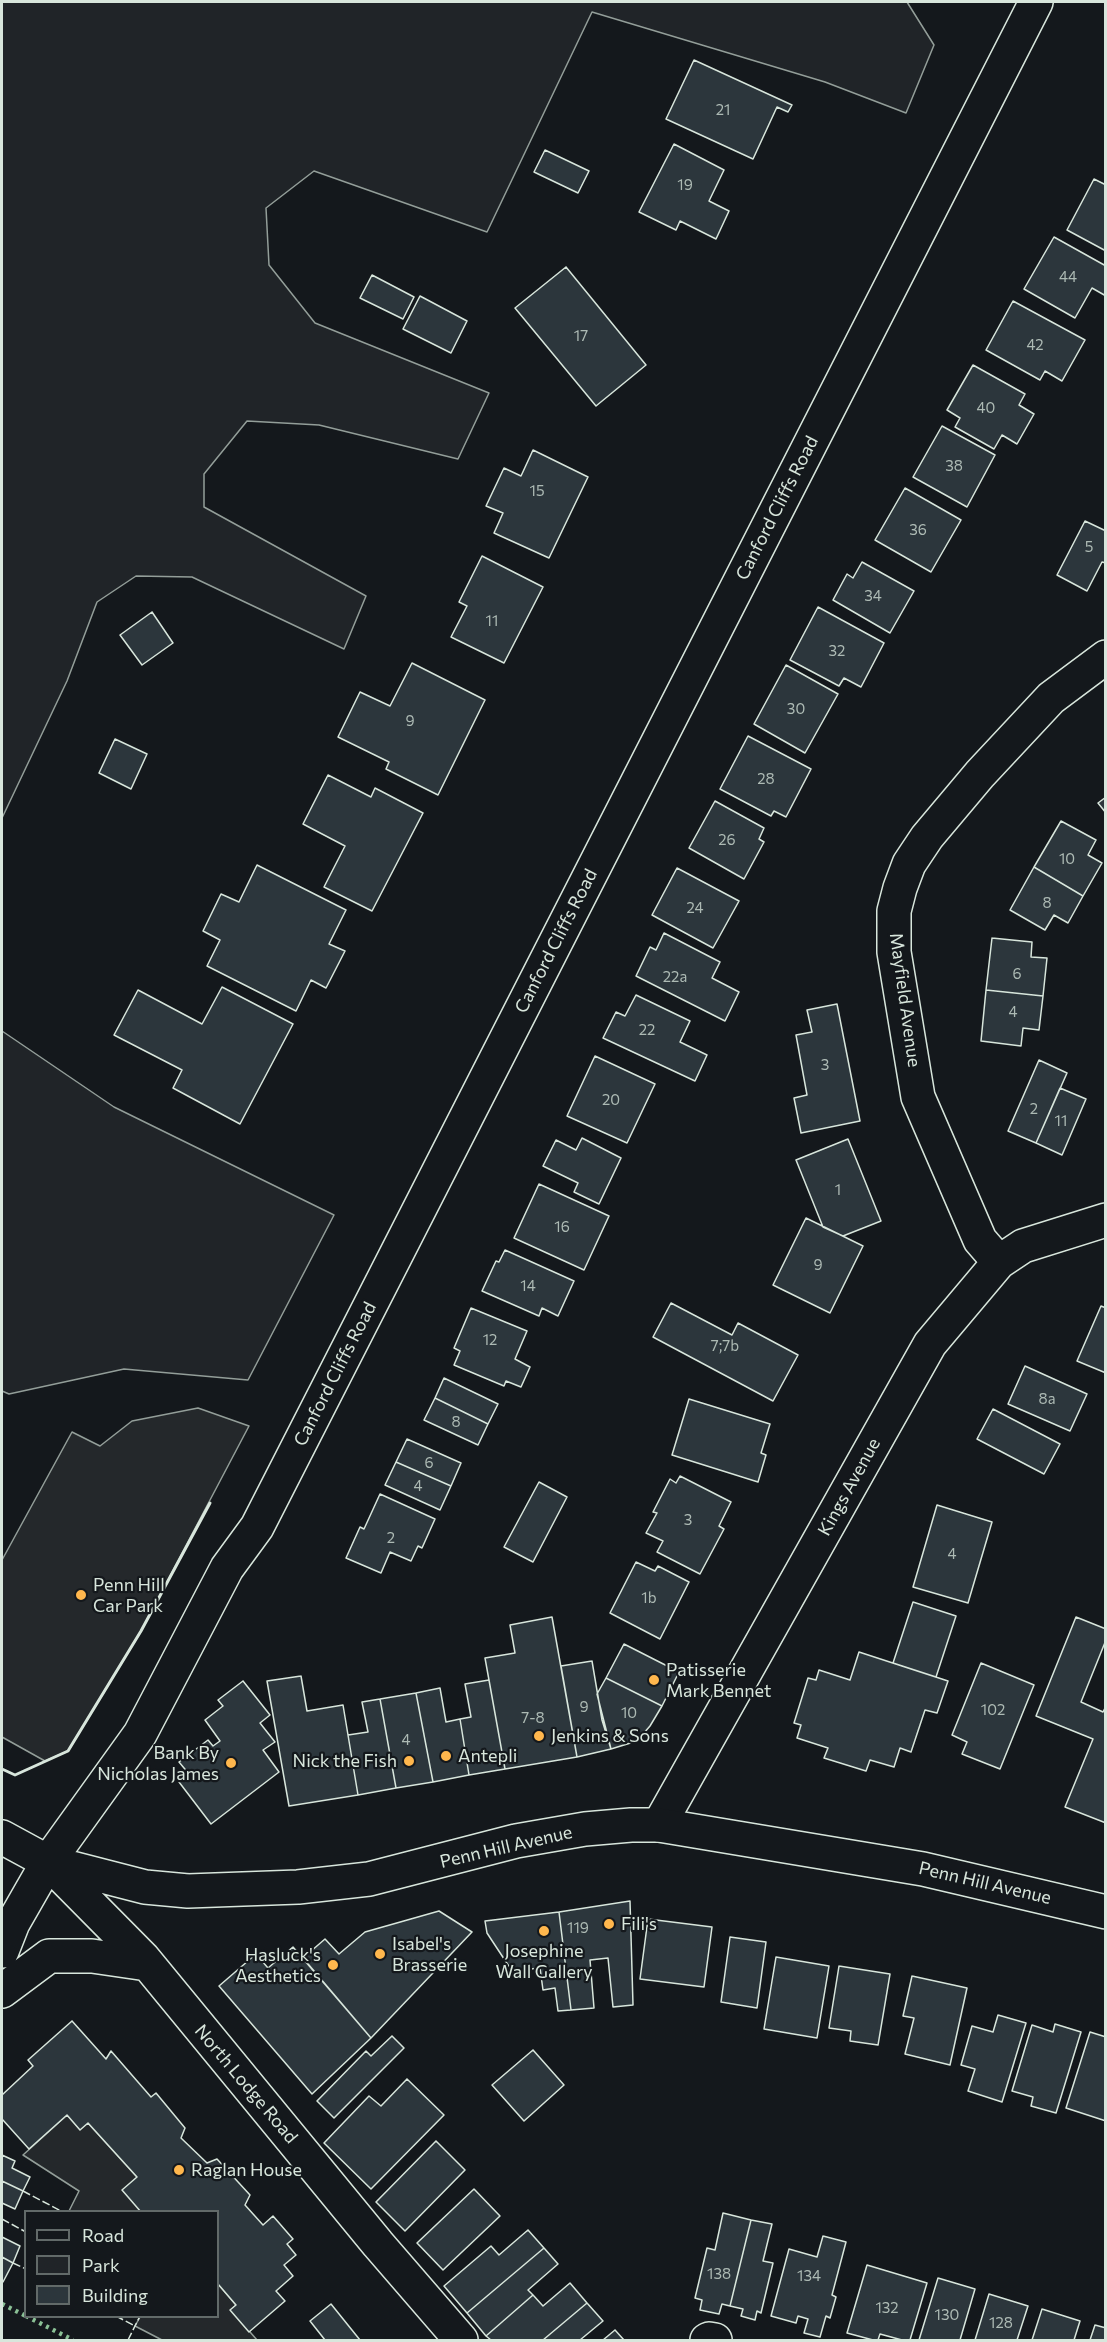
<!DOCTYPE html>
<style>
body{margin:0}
#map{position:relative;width:1107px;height:2342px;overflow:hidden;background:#14181c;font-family:Commissioner,sans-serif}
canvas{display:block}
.frame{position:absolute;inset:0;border:3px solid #d8e6dc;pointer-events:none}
.legend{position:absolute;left:24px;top:2210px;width:195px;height:108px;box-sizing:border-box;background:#14181c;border:2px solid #626a69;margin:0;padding:8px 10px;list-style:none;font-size:18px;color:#d8e6dc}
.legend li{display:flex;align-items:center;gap:12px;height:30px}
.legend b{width:30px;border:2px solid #626a69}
</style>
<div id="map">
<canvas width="1107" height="2342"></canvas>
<div class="frame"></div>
<ul class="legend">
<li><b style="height:8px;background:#14181c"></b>Road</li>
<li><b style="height:16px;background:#202428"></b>Park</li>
<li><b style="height:16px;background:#2c363c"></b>Building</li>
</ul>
</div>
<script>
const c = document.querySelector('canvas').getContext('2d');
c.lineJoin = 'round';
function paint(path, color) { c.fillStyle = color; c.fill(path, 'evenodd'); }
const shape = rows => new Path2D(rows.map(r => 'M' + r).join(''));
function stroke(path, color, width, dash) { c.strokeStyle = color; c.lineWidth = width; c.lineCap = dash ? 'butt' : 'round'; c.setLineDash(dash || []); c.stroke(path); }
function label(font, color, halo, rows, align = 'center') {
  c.font = font + ' Commissioner,sans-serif'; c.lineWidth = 4.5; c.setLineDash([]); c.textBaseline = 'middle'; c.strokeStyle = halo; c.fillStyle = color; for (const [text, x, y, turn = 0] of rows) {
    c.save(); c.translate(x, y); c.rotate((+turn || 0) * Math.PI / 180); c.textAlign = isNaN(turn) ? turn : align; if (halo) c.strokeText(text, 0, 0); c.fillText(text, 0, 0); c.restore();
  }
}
const green = shape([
 [2,2,907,2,934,45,906,113,825,82,592,12,487,232,314,171,266,208,269,265,315,323,489,393,458,459,319,425,247,421,204,474,204,507,366,596,344,649,192,577,136,576,97,602,67,681,2,818,2,2],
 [2,1031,114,1107,334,1215,248,1380,124,1369,9,1394,2,1391,2,1031]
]);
paint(green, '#202428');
stroke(green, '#939e99', 1.5);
const parking = shape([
 [198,1408,249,1426,141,1631,68,1751,45,1761,2,1737,2,1560,72,1432,100,1446,132,1421,198,1408],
 [67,2115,80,2129,88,2123,137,2177,141,2211,69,2211,79,2191,23,2155,67,2115],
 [218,2284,236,2305,231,2310,257,2340,162,2340,135,2326,140,2317,218,2316,218,2284]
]);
paint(parking, '#24282b');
stroke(parking, '#939e99', 1.5);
const building = shape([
 [694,60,792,105,788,112,777,107,753,159,666,119,694,60],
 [674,144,724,170,709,201,729,211,716,239,680,221,676,230,639,212,674,144],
 [545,150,589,171,578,193,534,172,545,150],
 [1094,179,1106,185,1106,251,1067,230,1094,179],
 [1054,237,1106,266,1106,296,1092,288,1075,318,1024,289,1054,237],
 [566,267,646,365,596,406,515,308,566,267],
 [372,275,414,297,403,319,360,298,372,275],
 [420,296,467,321,451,353,403,329,420,296],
 [1013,301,1085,340,1062,381,1045,371,1040,380,986,350,1013,301],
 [973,365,1025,394,1019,405,1034,414,1017,444,1002,435,994,449,955,427,960,418,947,410,973,365],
 [942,426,995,455,967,507,913,477,942,426],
 [533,450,588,477,549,558,494,533,503,513,486,506,504,468,521,476,533,450],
 [905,488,961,520,931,572,875,540,905,488],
 [1085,521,1106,531,1106,563,1102,562,1087,591,1057,575,1085,521],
 [482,556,543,587,504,663,451,637,467,606,459,602,482,556],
 [862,562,914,591,890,633,833,600,847,574,853,578,862,562],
 [818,607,884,643,861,687,844,678,839,686,790,660,818,607],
 [152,612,173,643,142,665,120,635,152,612],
 [412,663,485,700,438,795,386,769,389,762,338,737,360,692,390,706,412,663],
 [786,665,838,694,805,753,754,724,786,665],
 [748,736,811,769,786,817,774,811,771,816,720,789,748,736],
 [115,739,147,754,131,789,99,773,115,739],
 [328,775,371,797,375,788,423,813,372,911,324,887,345,846,303,824,328,775],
 [1106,797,1106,813,1098,803,1106,797],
 [715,801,764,828,759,839,764,842,744,879,689,848,715,801],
 [1061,821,1096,840,1088,855,1102,863,1083,896,1034,867,1061,821],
 [257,865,346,910,329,944,345,951,326,988,311,980,296,1011,207,966,220,940,203,931,221,894,239,902,257,865],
 [1034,867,1083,896,1068,923,1054,915,1045,930,1010,910,1034,867],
 [677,868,739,901,713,948,652,915,677,868],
 [664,933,720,962,712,978,739,992,725,1021,636,976,650,947,656,950,664,933],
 [992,938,1032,942,1031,957,1047,958,1043,996,986,990,992,938],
 [222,987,293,1024,240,1124,173,1088,182,1070,114,1035,138,990,202,1024,222,987],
 [986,990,1043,996,1039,1030,1023,1028,1021,1046,981,1041,986,990],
 [636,995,690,1021,680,1042,707,1055,695,1081,603,1038,616,1012,625,1016,636,995],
 [837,1004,860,1121,801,1133,794,1098,807,1095,796,1035,812,1032,807,1010,837,1004],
 [595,1056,655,1084,627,1143,567,1116,595,1056],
 [1039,1060,1067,1073,1036,1143,1008,1131,1039,1060],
 [1060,1088,1086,1099,1062,1155,1036,1143,1060,1088],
 [582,1138,621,1158,599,1204,574,1192,578,1183,543,1166,556,1140,576,1150,582,1138],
 [848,1139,881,1221,843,1236,823,1227,796,1160,848,1139],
 [539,1184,609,1216,584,1270,514,1238,539,1184],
 [806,1218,863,1246,830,1313,773,1285,806,1218],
 [505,1250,574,1281,558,1316,542,1308,539,1316,482,1291,496,1261,499,1262,505,1250],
 [671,1303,732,1335,738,1323,798,1355,773,1401,653,1337,671,1303],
 [1101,1306,1106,1308,1106,1373,1077,1361,1101,1306],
 [471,1308,527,1331,515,1359,530,1367,521,1387,506,1381,504,1386,454,1365,460,1351,454,1348,471,1308],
 [1025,1366,1087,1394,1070,1431,1008,1404,1025,1366],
 [444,1378,498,1404,488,1424,435,1398,444,1378],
 [435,1398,488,1424,478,1445,424,1420,435,1398],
 [689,1399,770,1424,761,1453,766,1455,758,1482,672,1455,689,1399],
 [993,1409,1060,1444,1044,1474,977,1439,993,1409],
 [407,1439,461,1463,451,1486,396,1462,407,1439],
 [396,1462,451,1486,440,1510,385,1485,396,1462],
 [680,1476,731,1502,719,1526,724,1529,700,1574,657,1552,663,1541,646,1533,657,1513,653,1512,670,1479,676,1483,680,1476],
 [539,1482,567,1497,533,1562,504,1547,539,1482],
 [380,1494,435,1519,422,1548,418,1546,411,1561,390,1552,381,1573,346,1558,360,1527,364,1529,380,1494],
 [937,1505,992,1522,968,1603,913,1587,937,1505],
 [636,1562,655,1571,658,1566,689,1582,660,1639,610,1613,636,1562],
 [913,1602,956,1616,936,1677,893,1663,913,1602],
 [552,1617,577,1757,505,1769,485,1658,515,1653,510,1625,552,1617],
 [1076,1617,1106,1629,1106,1640,1081,1702,1103,1712,1106,1706,1106,1823,1065,1807,1093,1739,1036,1716,1076,1617],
 [624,1644,679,1672,662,1706,606,1678,624,1644],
 [859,1652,948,1681,937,1713,925,1710,911,1752,900,1748,894,1767,870,1760,866,1771,824,1758,828,1748,797,1738,801,1725,794,1723,808,1678,816,1680,819,1670,850,1680,859,1652],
 [592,1661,602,1720,611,1749,577,1757,561,1666,592,1661],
 [981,1663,1034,1685,1000,1769,962,1754,967,1742,952,1735,981,1663],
 [301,1676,307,1711,343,1705,358,1795,289,1806,267,1681,301,1676],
 [606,1678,662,1706,650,1726,637,1741,611,1749,597,1694,606,1678],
 [489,1680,505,1769,469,1775,460,1719,471,1717,465,1684,489,1680],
 [243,1681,270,1715,260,1723,275,1742,263,1750,279,1772,211,1824,179,1782,189,1774,179,1762,208,1740,213,1746,220,1741,205,1720,223,1706,218,1700,243,1681],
 [440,1688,446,1722,460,1719,469,1775,433,1782,416,1693,440,1688],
 [416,1693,433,1782,396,1788,380,1699,416,1693],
 [380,1699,396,1788,358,1795,348,1735,368,1732,362,1702,380,1699],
 [630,1901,633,2005,613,2007,608,1958,590,1960,594,2008,571,2010,559,1912,630,1901],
 [439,1911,472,1932,371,2038,303,1958,325,1939,339,1954,365,1932,439,1911],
 [559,1912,571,2010,558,2011,555,1988,543,1990,540,1968,512,1971,487,1933,485,1921,559,1912],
 [648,1919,712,1927,704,1987,640,1979,648,1919],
 [730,1937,766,1942,757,2008,721,2002,730,1937],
 [293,1947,371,2038,312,2094,219,1986,256,1954,268,1968,293,1947],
 [776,1957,829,1966,817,2038,764,2029,776,1957],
 [839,1966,890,1974,878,2045,850,2041,851,2031,829,2028,839,1966],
 [912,1976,967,1988,950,2065,905,2054,914,2018,903,2016,912,1976],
 [998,2015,1026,2023,1002,2102,968,2091,975,2069,961,2065,972,2026,993,2032,998,2015],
 [72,2021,106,2059,111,2051,151,2097,156,2093,185,2128,181,2138,207,2163,217,2159,250,2195,245,2205,263,2225,273,2216,293,2239,287,2244,296,2255,284,2265,293,2276,276,2291,285,2301,249,2332,230,2310,236,2305,218,2284,218,2212,141,2212,122,2190,137,2177,88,2123,80,2130,67,2115,29,2149,2,2119,2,2095,33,2066,28,2060,72,2021],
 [1055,2024,1081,2032,1056,2113,1031,2106,1033,2097,1012,2091,1032,2025,1053,2032,1055,2024],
 [1090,2032,1106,2037,1106,2121,1066,2108,1090,2032],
 [392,2036,404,2048,334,2118,317,2101,366,2051,371,2056,392,2036],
 [533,2050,564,2085,524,2121,492,2085,533,2050],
 [407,2079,444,2115,371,2189,324,2143,369,2096,381,2106,407,2079],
 [436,2141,465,2170,405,2231,376,2202,436,2141],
 [2,2155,15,2161,12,2168,30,2177,23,2191,2,2181,2,2155],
 [2,2181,23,2191,15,2209,2,2203,2,2181],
 [474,2189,500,2216,443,2270,417,2243,474,2189],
 [723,2213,751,2220,730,2306,722,2304,719,2314,700,2310,702,2300,695,2298,707,2248,715,2250,723,2213],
 [751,2220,772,2224,763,2261,773,2263,761,2313,757,2311,755,2320,741,2316,743,2309,730,2306,751,2220],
 [528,2230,544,2248,467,2313,444,2286,491,2246,499,2255,528,2230],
 [823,2236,846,2242,832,2295,836,2297,830,2318,826,2316,820,2337,804,2333,808,2319,798,2316,796,2323,771,2316,789,2249,817,2257,823,2236],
 [2,2237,20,2246,13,2263,2,2257,2,2237],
 [544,2248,558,2264,528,2290,533,2295,486,2336,467,2313,544,2248],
 [2,2257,13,2263,3,2282,2,2281,2,2257],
 [867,2265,927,2283,910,2340,902,2340,880,2334,878,2340,873,2340,847,2333,867,2265],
 [938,2278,975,2289,960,2340,919,2340,938,2278],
 [570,2283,587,2303,543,2340,491,2340,486,2336,533,2295,543,2306,570,2283],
 [989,2294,1028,2306,1017,2340,975,2340,989,2294],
 [587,2303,603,2321,580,2340,543,2340,587,2303],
 [331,2304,360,2340,325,2340,310,2321,331,2304],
 [1042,2309,1080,2321,1074,2340,1032,2340,1042,2309],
 [1095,2325,1106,2328,1106,2340,1090,2340,1095,2325],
 [615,2330,624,2340,603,2340,615,2330]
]);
paint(building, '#2c363c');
stroke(building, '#d8e6dc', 1.5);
const street = shape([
 [999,1262,980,1240,918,1097,894,952,894,911,900,888,909,864,927,837,980,774,1051,698,1106,657],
 [659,1825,930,1344,999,1262,1023,1246,1106,1220],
 [707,2340,709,2339,715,2340]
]);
const secondary = shape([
 [2,1837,48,1862,145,1887,188,1891,298,1887,369,1879,516,1841,585,1829,631,1825,659,1825,923,1869,1106,1912],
 [49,1863,143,1958,378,2244,461,2340],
 [2,1951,13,1923,48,1862,140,1734,227,1568,257,1527,1036,2],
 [2,1991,49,1956,92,1956,147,1964]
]);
stroke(street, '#d8e6dc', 36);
stroke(secondary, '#d8e6dc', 36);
stroke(street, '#14181c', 33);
stroke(secondary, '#14181c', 33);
stroke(shape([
 [2,2304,26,2316],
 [26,2316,73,2340]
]), '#8ac095', 4.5, [3, 4.5]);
stroke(shape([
 [23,2191,63,2212],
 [2,2219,26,2232],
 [13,2263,26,2269],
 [116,2316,135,2326],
 [128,2340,140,2316]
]), '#d8e6dc', 1.5, [8, 3]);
stroke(shape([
 [2,1769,15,1775,68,1751,141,1631,210,1503]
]), '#d8e6dc', 3);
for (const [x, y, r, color] of [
 [81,1595,6,"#ffb74d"],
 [654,1680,6,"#ffb74d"],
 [539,1736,6,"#ffb74d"],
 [446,1756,6,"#ffb74d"],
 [409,1761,6,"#ffb74d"],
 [231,1763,6,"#ffb74d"],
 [609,1924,6,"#ffb74d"],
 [544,1931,6,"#ffb74d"],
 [380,1954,6,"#ffb74d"],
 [333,1965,6,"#ffb74d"],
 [179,2170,6,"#ffb74d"]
]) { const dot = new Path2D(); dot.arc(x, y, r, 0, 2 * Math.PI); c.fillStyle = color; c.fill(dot); stroke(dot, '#14181c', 2); }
label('15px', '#adbab4', null, [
 ["21",723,110],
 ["19",685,185],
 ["44",1068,277],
 ["17",581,336],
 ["42",1035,345],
 ["40",986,408],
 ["38",954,466],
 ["15",537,491],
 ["36",918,530],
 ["5",1089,547],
 ["34",873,596],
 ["11",492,621],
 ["32",837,651],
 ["30",796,709],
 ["9",410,721],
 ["28",766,779],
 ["26",727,840],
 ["10",1067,859],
 ["8",1047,903],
 ["24",695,908],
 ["6",1017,974],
 ["22a",675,977],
 ["4",1013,1012],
 ["22",647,1030],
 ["3",825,1065],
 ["20",611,1100],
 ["2",1034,1109],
 ["11",1061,1121],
 ["1",838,1190],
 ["16",562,1227],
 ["9",818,1265],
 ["14",528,1286],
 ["12",490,1340],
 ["7;7b",725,1346],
 ["8a",1047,1399],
 ["8",456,1422],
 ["6",429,1463],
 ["4",418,1486],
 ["3",688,1520],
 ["2",391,1538],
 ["4",952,1554],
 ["1b",649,1598],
 ["9",584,1707],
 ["102",993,1710],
 ["10",629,1713],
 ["7-8",533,1718],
 ["4",406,1740],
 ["119",578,1928],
 ["138",719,2274],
 ["134",809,2276],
 ["132",887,2308],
 ["130",947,2315],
 ["128",1001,2323]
]);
label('18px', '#d8e6dc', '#14181c', [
 ["Canford Cliffs Road",777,508,-63],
 ["Canford Cliffs Road",556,941,-63],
 ["Mayfield Avenue",905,1000,82],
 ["Canford Cliffs Road",335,1374,-63],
 ["Kings Avenue",849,1487,-61],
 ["Penn Hill Avenue",506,1847,-13],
 ["Penn Hill Avenue",985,1883,13],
 ["North Lodge Road",246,2084,50]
]);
label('18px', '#d8e6dc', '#14181c', [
 ["Penn Hill",93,1585],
 ["Car Park",93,1606],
 ["Patisserie",666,1670],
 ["Mark Bennet",666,1691],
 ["Jenkins & Sons",551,1736],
 ["Bank By",219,1753,"right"],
 ["Nicholas James",219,1774,"right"],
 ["Antepli",458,1756],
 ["Nick the Fish",397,1761,"right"],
 ["Fili's",621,1924],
 ["Isabel's",392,1944],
 ["Brasserie",392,1965],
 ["Josephine",544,1951,"center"],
 ["Wall Gallery",544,1972,"center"],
 ["Hasluck's",321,1955,"right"],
 ["Aesthetics",321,1976,"right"],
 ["Raglan House",191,2170]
], 'left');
</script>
